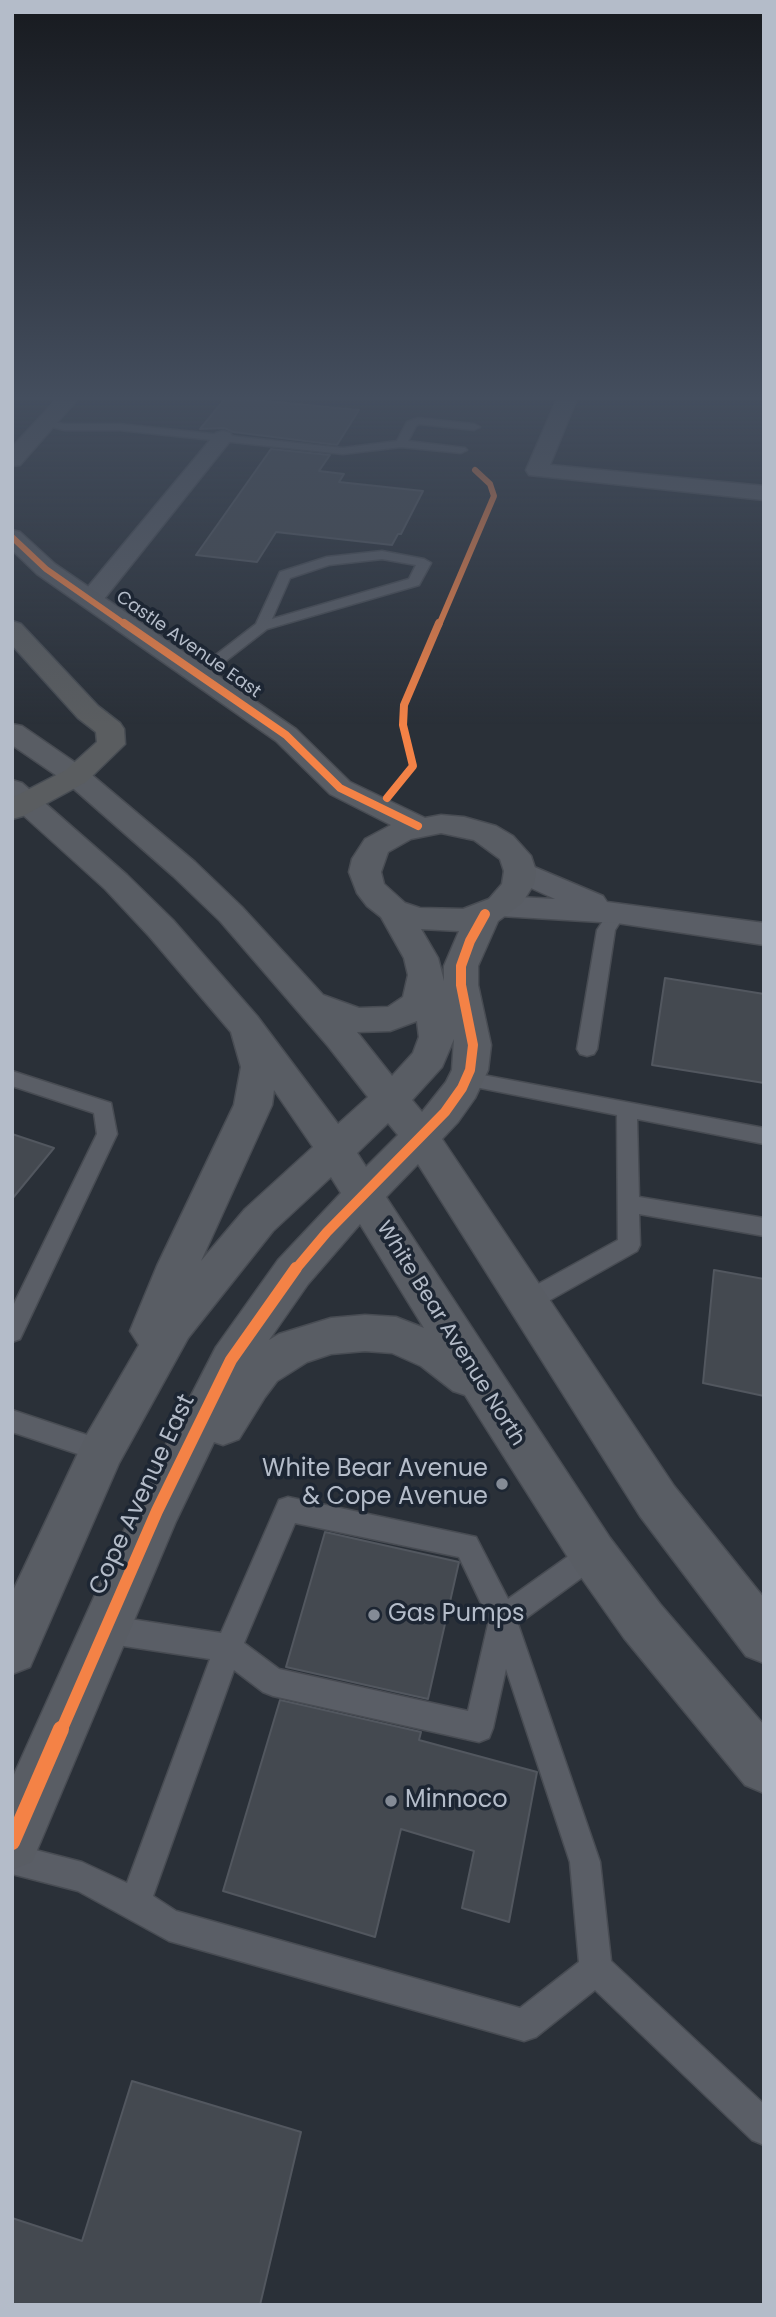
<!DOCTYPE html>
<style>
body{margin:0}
#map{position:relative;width:776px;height:2317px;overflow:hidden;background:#2a3038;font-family:Poppins,sans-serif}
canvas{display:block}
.frame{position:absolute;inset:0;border:14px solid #b4bcc9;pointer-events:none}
</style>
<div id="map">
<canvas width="776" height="2317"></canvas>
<div class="frame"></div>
</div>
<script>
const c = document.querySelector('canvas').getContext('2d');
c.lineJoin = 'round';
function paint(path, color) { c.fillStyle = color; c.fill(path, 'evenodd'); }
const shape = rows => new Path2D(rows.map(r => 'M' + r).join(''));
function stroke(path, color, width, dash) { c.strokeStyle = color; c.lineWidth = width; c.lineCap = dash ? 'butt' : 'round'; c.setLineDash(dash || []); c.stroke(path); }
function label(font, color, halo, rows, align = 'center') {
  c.font = font + ' Poppins,sans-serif'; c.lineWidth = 7; c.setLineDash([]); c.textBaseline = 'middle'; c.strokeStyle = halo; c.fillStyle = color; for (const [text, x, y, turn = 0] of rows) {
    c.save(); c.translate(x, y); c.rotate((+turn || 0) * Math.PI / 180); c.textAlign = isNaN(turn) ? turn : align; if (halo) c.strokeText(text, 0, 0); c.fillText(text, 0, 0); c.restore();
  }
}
const building = shape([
 [223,401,266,401,359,410,337,445,233,432,224,428,200,429,223,401],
 [271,449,330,455,319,471,344,474,339,482,423,491,401,534,398,534,392,545,276,532,257,562,196,555,271,449],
 [665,978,764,994,764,1083,652,1065,665,978],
 [12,1134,54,1148,12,1199,12,1134],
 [714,1270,764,1279,764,1396,703,1383,714,1270],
 [325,1532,459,1562,428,1699,286,1667,325,1532],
 [280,1700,421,1732,419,1740,537,1772,509,1922,462,1908,474,1851,401,1829,375,1937,223,1891,280,1700],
 [132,2081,301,2132,260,2305,12,2305,12,2218,82,2241,132,2081]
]);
paint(building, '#444950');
stroke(building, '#52575f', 2);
const lane = shape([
 [418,418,474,424,480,427,474,430,419,424,416,426,408,441,465,448,467,450,461,453,401,447,343,454,119,430,64,430,40,424,46,421,64,424,119,424,343,448,397,441,407,422,418,418],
 [382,551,424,559,431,563,419,585,267,629,218,667,196,676,189,672,208,661,256,624,280,572,327,557,382,551],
 [382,559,416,565,409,579,272,619,290,578,329,565,382,559],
 [617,907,626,913,615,930,597,1049,594,1054,587,1056,580,1054,577,1049,597,930,611,909,617,907],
 [12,1071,111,1103,117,1134,20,1339,12,1342,12,1308,97,1134,94,1113,12,1086,12,1071],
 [467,1072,764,1128,764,1144,637,1119,639,1197,764,1218,764,1236,639,1214,640,1245,637,1251,536,1308,528,1311,520,1308,517,1301,520,1294,618,1240,617,1115,460,1084,457,1079,460,1074,467,1072],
 [12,1410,111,1443,114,1451,111,1459,102,1462,12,1432,12,1410],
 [288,1497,476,1537,508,1599,584,1545,593,1541,602,1545,606,1554,602,1563,518,1624,600,1862,611,1961,764,2104,764,2145,752,2140,595,1990,536,2037,524,2041,169,1941,78,1891,12,1874,12,1844,82,1862,127,1883,210,1659,104,1643,94,1639,90,1629,94,1619,104,1615,221,1633,279,1500,288,1497],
 [295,1523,459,1557,489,1620,468,1711,279,1669,244,1643,295,1523],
 [506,1669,570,1862,579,1962,520,2008,176,1911,153,1896,234,1670,263,1692,273,1696,479,1742,489,1738,493,1728,506,1669]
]);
const street = shape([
 [556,401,576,401,550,465,764,486,764,500,529,475,526,470,556,401],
 [223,431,230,433,233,437,230,441,100,604,91,606,82,604,79,599,82,594,216,433,223,431],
 [520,861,603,896,607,902,764,923,764,945,617,923,500,916,489,913,484,906,489,899,500,896,555,899,509,878,504,871,509,864,520,861]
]);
const secondary = shape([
 [55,401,76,401,20,465,12,466,12,447,55,401],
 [12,530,20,532,55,564,296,729,350,782,425,818,441,815,464,817,496,826,513,836,531,856,536,871,534,884,522,903,498,921,478,966,478,985,491,1045,488,1070,475,1098,458,1122,442,1139,674,1486,764,1598,764,1663,746,1656,640,1516,418,1164,386,1197,610,1538,660,1604,764,1725,764,1793,745,1785,624,1638,576,1570,465,1395,453,1391,421,1366,392,1353,365,1351,331,1354,307,1362,277,1381,265,1397,239,1439,223,1445,214,1442,176,1521,32,1862,12,1870,12,1779,140,1495,216,1347,278,1260,341,1193,331,1177,273,1231,188,1338,119,1463,30,1667,12,1674,12,1593,86,1436,139,1345,130,1331,157,1266,234,1105,241,1067,231,1032,149,936,105,889,12,805,12,780,22,783,127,875,173,920,257,1016,338,1124,368,1097,328,1046,220,921,173,876,66,782,12,745,12,724,22,726,86,770,195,862,242,907,323,995,359,1008,388,1007,403,997,408,975,404,958,381,917,367,906,357,893,349,872,352,859,365,839,391,825,330,794,276,741,37,574,12,550,12,530],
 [441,833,474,840,500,859,504,871,502,884,489,899,463,909,420,908,405,903,384,884,381,872,388,852,411,839,441,833],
 [421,929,459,931,444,966,444,981,438,958,421,929],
 [417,1021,419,1037,413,1053,392,1076,357,1032,390,1031,417,1021],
 [454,1039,452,1070,446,1082,422,1112,412,1100,442,1067,454,1039],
 [274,1090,313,1147,245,1209,201,1261,272,1105,274,1090],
 [388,1123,398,1135,366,1167,357,1153,388,1123],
 [360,1224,424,1328,396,1317,365,1315,331,1318,279,1334,269,1340,308,1284,360,1224]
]);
const highway = shape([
 [12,621,21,624,98,706,120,723,124,729,125,744,86,782,23,816,12,819,12,798,66,770,97,742,96,732,78,718,12,645,12,621]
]);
stroke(lane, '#484c53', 3);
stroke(street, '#484c53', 3);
stroke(secondary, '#484c53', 3);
stroke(highway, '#474c53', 3);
paint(lane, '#5a5e66');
paint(street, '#5a5e66');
paint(secondary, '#595d64');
paint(highway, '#5a5d60');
stroke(shape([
 [12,537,46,569,126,625],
 [439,625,494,496,490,484,475,470]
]), '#f48246', 6);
stroke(shape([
 [124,623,286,735,340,788,418,826],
 [387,798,413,766,403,725,404,705,439,623]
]), '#f48246', 8);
stroke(shape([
 [295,1270,327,1232,445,1112,462,1088,470,1070,473,1045,461,985,461,966,470,941,485,914]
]), '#f48246', 10);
stroke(shape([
 [61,1731,157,1511,231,1360,296,1268]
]), '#f48246', 12);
stroke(shape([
 [12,1842,61,1729]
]), '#f48246', 16);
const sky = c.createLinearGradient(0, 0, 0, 725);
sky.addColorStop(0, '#171a1f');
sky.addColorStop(0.55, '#444e5e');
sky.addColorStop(1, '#444e5e00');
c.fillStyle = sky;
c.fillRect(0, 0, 776, 725);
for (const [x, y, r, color] of [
 [502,1484,7,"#848b96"],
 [374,1615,7,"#848b96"],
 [391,1801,7,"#848b96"]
]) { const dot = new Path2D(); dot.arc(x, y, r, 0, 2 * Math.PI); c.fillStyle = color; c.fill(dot); stroke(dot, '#1d2633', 2.5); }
label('18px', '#b4bcc9', '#1d2633', [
 ["Castle Avenue East",188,645,35]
]);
label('21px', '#b4bcc9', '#1d2633', [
 ["White Bear Avenue North",450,1334,58]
]);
label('24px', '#b4bcc9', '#1d2633', [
 ["White Bear Avenue",488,1470,"right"],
 ["& Cope Avenue",488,1498,"right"],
 ["Gas Pumps",388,1615],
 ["Minnoco",405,1801]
], 'left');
label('24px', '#b4bcc9', '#1d2633', [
 ["Cope Avenue East",143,1495,-65]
]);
</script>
